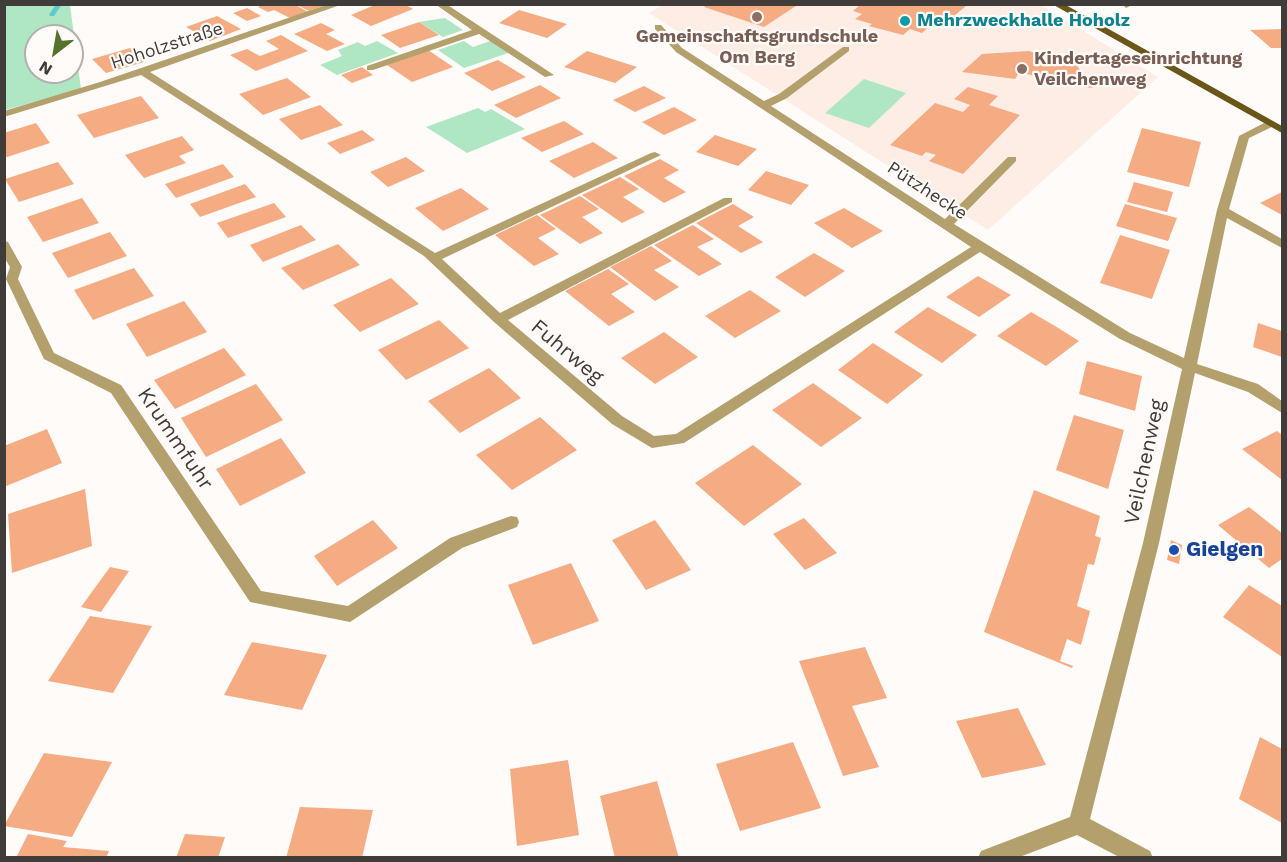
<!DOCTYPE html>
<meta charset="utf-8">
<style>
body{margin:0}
#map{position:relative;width:1287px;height:862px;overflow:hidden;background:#fffbf9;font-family:"Work Sans",sans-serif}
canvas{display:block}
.frame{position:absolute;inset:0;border:6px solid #3f3c3a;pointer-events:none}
.north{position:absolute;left:24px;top:24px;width:60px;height:60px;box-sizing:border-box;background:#fffbf9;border:2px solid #b2afad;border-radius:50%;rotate:211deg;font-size:16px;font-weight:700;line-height:24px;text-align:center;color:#3f3c3a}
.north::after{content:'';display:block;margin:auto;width:21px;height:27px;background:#53742a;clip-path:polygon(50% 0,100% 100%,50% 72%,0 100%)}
</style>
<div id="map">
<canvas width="1287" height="862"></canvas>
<div class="frame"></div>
<div class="north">N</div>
</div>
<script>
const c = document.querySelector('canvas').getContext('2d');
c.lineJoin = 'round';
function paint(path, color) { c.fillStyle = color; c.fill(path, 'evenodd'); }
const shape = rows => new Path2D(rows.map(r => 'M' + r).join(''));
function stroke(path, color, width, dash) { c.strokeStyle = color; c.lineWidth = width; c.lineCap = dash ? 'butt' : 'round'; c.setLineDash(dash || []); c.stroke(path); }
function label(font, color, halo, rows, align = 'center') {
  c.font = font + ' "Work Sans",sans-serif'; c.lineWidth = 4.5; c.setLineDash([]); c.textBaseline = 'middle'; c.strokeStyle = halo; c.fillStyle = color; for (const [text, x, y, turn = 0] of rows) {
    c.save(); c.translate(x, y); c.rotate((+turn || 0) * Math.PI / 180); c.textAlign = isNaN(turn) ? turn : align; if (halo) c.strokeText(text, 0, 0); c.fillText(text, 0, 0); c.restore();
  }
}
paint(shape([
 [664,4,1041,5,1158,77,988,230,649,13]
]), '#feede4');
paint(shape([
 [5,5,70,5,81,89,5,110],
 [36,36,72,36,72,72,36,72],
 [445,18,463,30,443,37,419,22],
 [493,40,511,52,464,68,438,50,464,41,473,47],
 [377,41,398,53,337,75,320,65,342,56,338,50,358,42,365,46],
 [864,79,906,93,869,128,825,113],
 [478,108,485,112,491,109,525,129,467,153,426,127]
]), '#afe6c3');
paint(shape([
 [56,4,62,4,54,16,50,16,49,15,56,4]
]), '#5bcbcc');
paint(shape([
 [264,4,294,4,308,12,290,18,274,10,268,12,258,7],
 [377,4,404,4,413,9,371,26,351,15],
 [708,4,799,4,764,27,704,7],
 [861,4,962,4,966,6,942,26,933,23,922,33,910,29,903,35,869,26,872,24,855,19,862,14,853,11],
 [297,5,320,5,323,6,309,11],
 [247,8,261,16,247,21,233,13],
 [519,10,567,24,547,38,499,23],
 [217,16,241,29,210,41,186,27],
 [419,22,439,35,400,48,381,35],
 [321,23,335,30,326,34,345,44,327,51,294,34],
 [1282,29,1282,48,1271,48,1250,30],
 [281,35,308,51,256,71,230,55,247,49,260,56,279,49,266,41],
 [130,48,144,62,106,73,92,59],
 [428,50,453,67,412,82,387,65],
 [587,51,637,67,615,83,564,67],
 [1029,51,1077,66,1093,88,1042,82,1039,77,1027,74,1018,74,1015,79,962,72,982,54],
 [498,60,526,77,492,91,464,73],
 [362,67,373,75,352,83,341,75],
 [287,78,311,97,263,115,239,94],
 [540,85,561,98,516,118,494,105],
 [644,86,666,98,635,112,613,100],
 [968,87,998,96,989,105,1020,115,963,174,929,161,936,155,926,152,922,156,890,145,935,103,963,112,970,105,954,99],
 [141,96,159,118,94,138,77,115],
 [320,105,343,125,301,140,279,119],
 [674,107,697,120,664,135,642,122],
 [564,121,584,134,542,152,521,138],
 [36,123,50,143,4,158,4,133],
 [1142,128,1201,142,1189,187,1127,172],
 [362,130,375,140,340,154,327,143],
 [715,135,757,149,738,166,696,152],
 [182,136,194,150,179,156,186,163,144,178,125,155],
 [593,142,618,158,574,178,549,161],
 [406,157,425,171,388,187,370,172],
 [660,159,679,170,664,178,686,192,664,203,624,176],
 [58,162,74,184,19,202,5,179],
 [223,164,234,177,176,198,165,184],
 [766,171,809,185,791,205,748,190],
 [620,177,639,189,623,197,645,212,622,223,582,195],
 [1134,182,1173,192,1167,212,1127,202],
 [245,184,256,197,200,217,190,204],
 [461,188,489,209,443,231,415,208],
 [1282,192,1282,215,1260,203],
 [580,196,599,209,582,217,603,233,580,244,540,215],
 [82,198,99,223,43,242,27,217],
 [274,203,286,217,228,238,217,223],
 [733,204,754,217,738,226,763,242,741,253,696,223],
 [1125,204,1177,218,1168,241,1116,226],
 [844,208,883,231,852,248,814,223],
 [537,215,556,229,538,238,559,254,534,266,495,235],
 [301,225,316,240,263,262,250,245],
 [693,225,714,239,697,247,722,264,699,276,654,245],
 [110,232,127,256,68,278,52,253],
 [1120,235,1170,250,1152,299,1100,283],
 [338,244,360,265,303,290,281,268],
 [651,246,672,261,654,270,679,287,655,301,610,267],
 [814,253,845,271,805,297,775,277],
 [134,268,154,296,93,320,74,290],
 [608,269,629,284,611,294,635,312,609,326,565,291],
 [978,276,1011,295,979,317,946,297],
 [391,278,419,304,360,332,333,305],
 [750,290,781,311,735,338,705,316],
 [184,301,207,332,147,357,126,324],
 [928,307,977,335,942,363,894,332],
 [1031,312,1055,326,1079,341,1046,366,997,336],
 [439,320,469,348,406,380,378,350],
 [1258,323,1282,331,1282,357,1253,347],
 [664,332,698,357,655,384,621,358],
 [873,343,923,375,887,404,838,370],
 [224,348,246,375,175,409,154,380],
 [1087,361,1142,376,1135,411,1079,394],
 [489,368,521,398,460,433,428,401],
 [813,383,862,418,821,447,772,410],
 [256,384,283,420,206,457,181,418],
 [1074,415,1124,430,1108,489,1056,470],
 [540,417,577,450,512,490,476,455],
 [47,429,62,463,4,487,4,446],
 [1277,431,1282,435,1282,480,1242,449],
 [281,438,306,473,240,506,216,469],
 [753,445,802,484,744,526,695,483],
 [85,489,92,546,12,573,8,514],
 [1034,490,1100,516,1095,536,1101,538,1094,565,1088,564,1077,606,1090,611,1081,645,1067,639,1060,661,1073,666,1072,668,984,632],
 [1249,507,1282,533,1282,559,1269,568,1218,525],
 [804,518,837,553,805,570,773,534],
 [373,520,398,548,337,586,314,556],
 [655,520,691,570,646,590,612,540],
 [1171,540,1182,545,1179,564,1167,560],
 [571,563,599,621,533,645,508,585],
 [110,567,129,571,101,612,81,607],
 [1249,585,1282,606,1282,657,1223,617],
 [90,616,152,626,113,693,48,681],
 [252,642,327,655,302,710,224,695],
 [865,647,887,698,852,706,879,767,843,776,799,661],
 [1018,708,1046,765,982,778,956,721],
 [1260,737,1282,749,1282,823,1239,799],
 [793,742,821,808,740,831,716,764],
 [44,753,112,762,72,837,4,826],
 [568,760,579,835,517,846,510,769],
 [657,781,679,858,615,858,600,796],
 [300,807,373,810,362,858,286,858],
 [28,834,67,841,63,847,109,851,106,858,16,858],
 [185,834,225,837,218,858,176,858]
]), '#f5ac83');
paint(shape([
 [329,4,343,4,150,72,435,253,651,153,655,152,661,155,442,259,500,313,724,198,732,198,732,202,508,320,622,416,654,436,676,434,971,247,676,52,655,29,655,25,661,25,682,48,764,101,779,94,843,47,849,47,849,51,787,98,771,106,945,219,1008,157,1016,157,1016,161,954,224,1130,333,1184,358,1217,210,1239,136,1266,122,1274,122,1274,126,1249,138,1229,209,1282,239,1282,248,1227,218,1197,364,1258,384,1282,401,1282,413,1248,392,1195,373,1159,543,1090,819,1150,851,1153,858,1121,858,1077,835,1017,858,978,858,981,851,1070,817,1143,543,1182,369,1120,339,980,252,684,443,652,448,612,424,494,322,424,256,141,75,4,117,4,111,100,82,329,4],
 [435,4,446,4,554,75,545,77,479,34,373,70,367,70,367,66,472,30,435,4],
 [1122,4,1134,4,1126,8,1122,4],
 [4,241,8,242,22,267,18,279,54,353,121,385,261,591,348,606,450,538,511,516,517,517,519,522,517,527,462,548,350,622,250,602,111,393,44,359,6,279,10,267,4,257,4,241]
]), '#b3a06d');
paint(shape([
 [1052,4,1064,4,1282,126,1282,133,1052,4]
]), '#6a5619');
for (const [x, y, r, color] of [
 [757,17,6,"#8d6e63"],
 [905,21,6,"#0f9aa8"],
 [1022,69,6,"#8d6e63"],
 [1174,550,6,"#1a4fb4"]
]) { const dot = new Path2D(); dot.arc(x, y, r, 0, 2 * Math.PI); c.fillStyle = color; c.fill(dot); stroke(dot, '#fffbf9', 2); }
label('bold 18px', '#0d838f', '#fffbf9', [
 ["Mehrzweckhalle Hoholz",917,21]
], 'left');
label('bold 18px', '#785e54', '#fffbf9', [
 ["Gemeinschaftsgrundschule",757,37],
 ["Om Berg",757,58],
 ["Kindertageseinrichtung",1034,59,"left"],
 ["Veilchenweg",1034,80,"left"]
]);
label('18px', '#3f3c3a', '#fffbf9', [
 ["Hoholzstraße",167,46,-18],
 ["Pützhecke",927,191,33]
]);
label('21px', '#3f3c3a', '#fffbf9', [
 ["Fuhrweg",567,352,40],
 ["Krummfuhr",175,439,56],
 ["Veilchenweg",1145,462,-78]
]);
label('bold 21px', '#164399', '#fffbf9', [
 ["Gielgen",1186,550]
], 'left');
</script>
